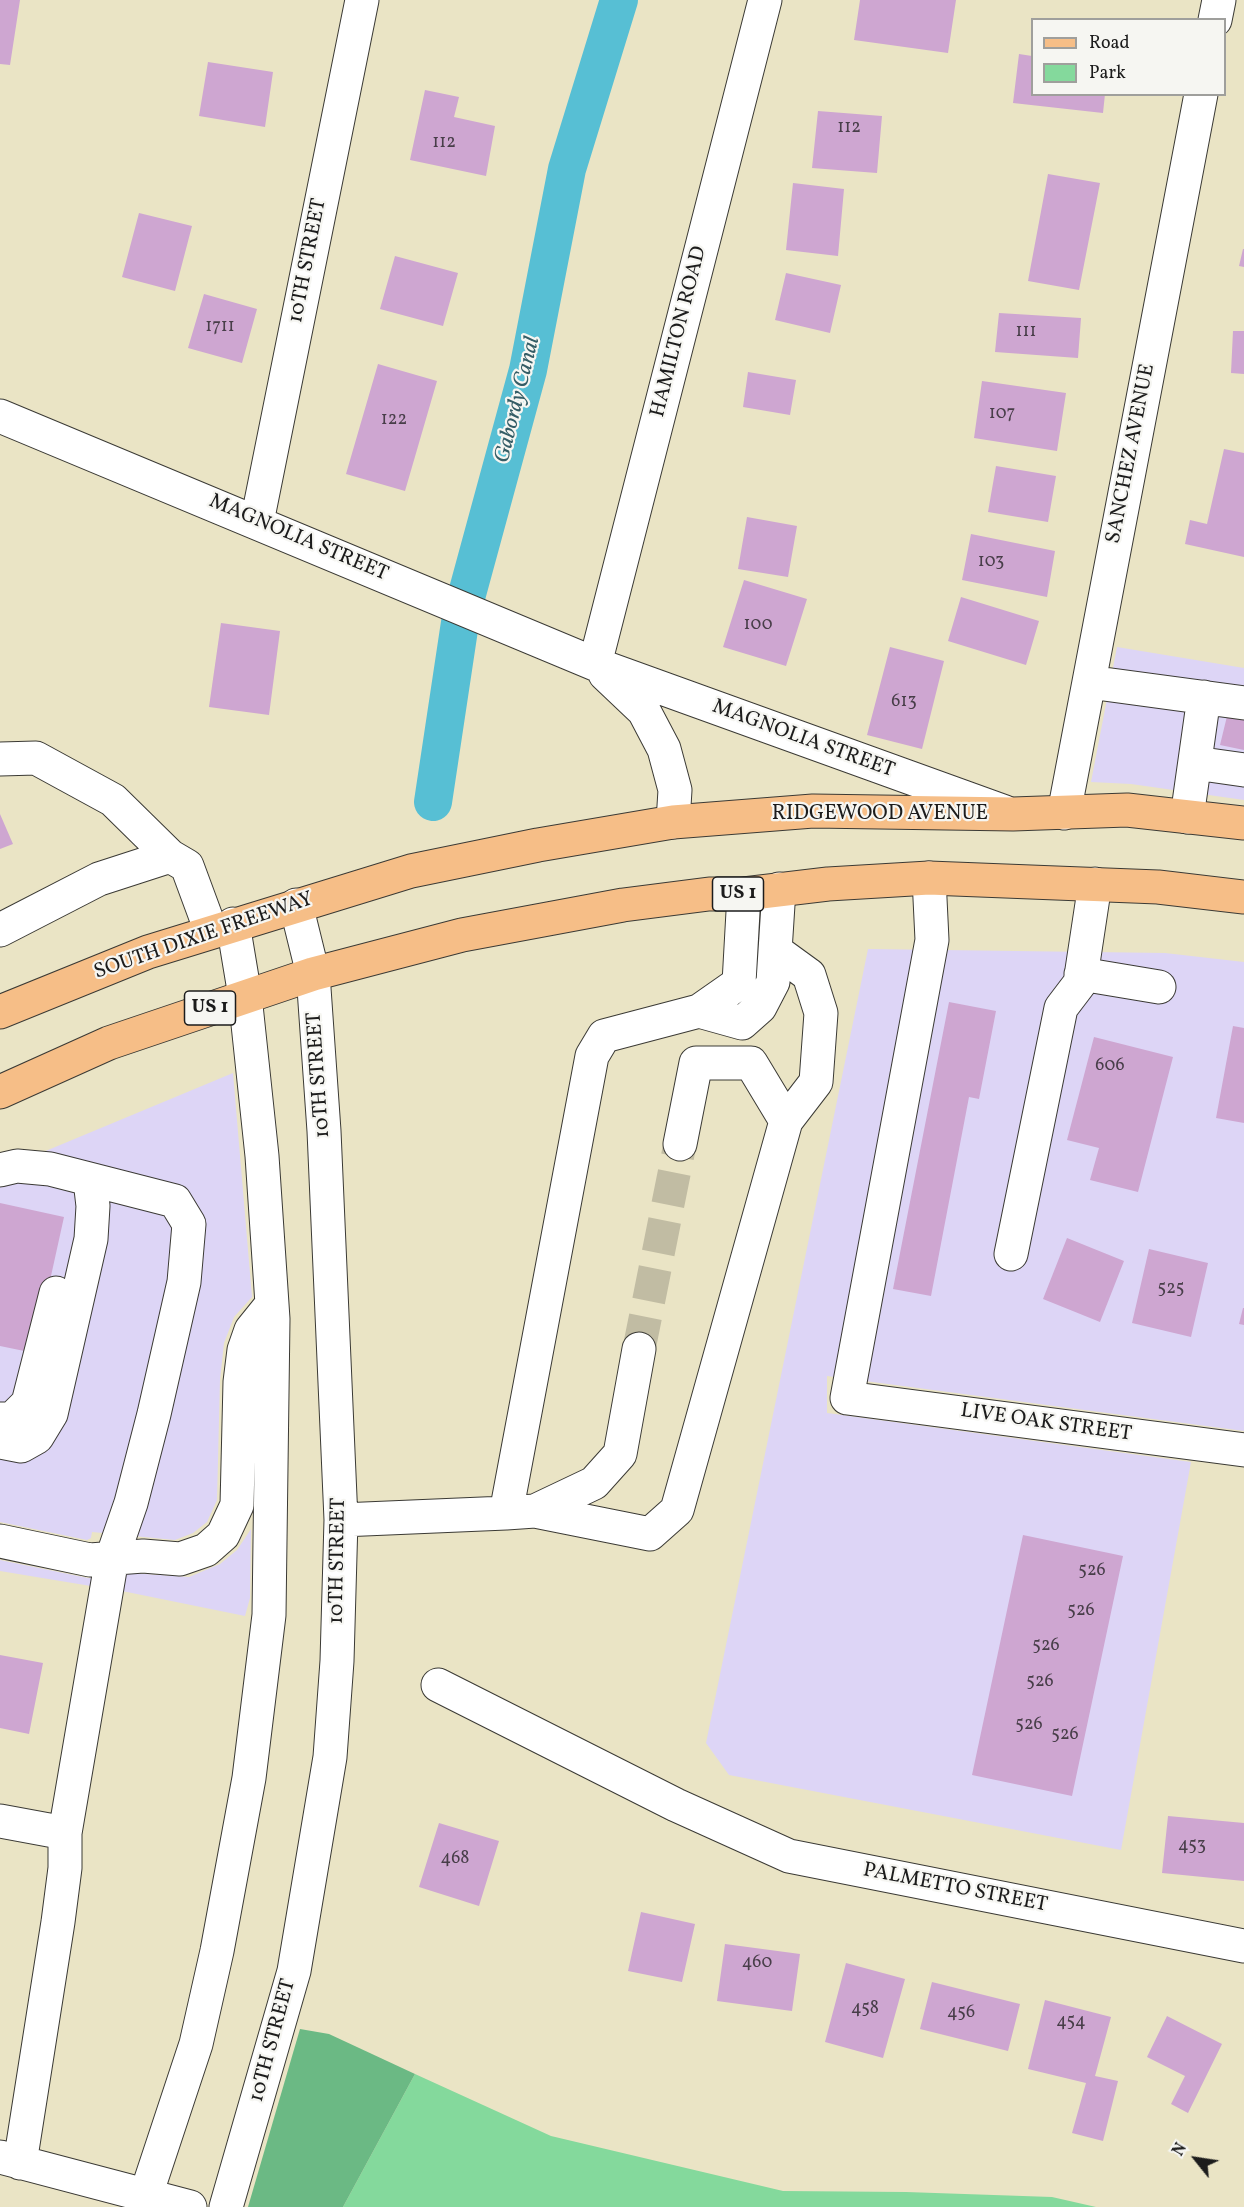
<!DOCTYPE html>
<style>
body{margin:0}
#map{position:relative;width:1244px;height:2207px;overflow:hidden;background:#eae4c5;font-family:Vollkorn,serif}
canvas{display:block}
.legend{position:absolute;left:1031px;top:18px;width:195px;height:78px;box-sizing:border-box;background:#f6f6f2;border:2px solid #9f9f9c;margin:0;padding:8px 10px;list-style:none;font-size:18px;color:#1c1c1c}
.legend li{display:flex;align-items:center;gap:12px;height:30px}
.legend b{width:30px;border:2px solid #9f9f9c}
.north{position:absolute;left:1166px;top:2129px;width:60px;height:60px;-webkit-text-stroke:4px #f6f6f2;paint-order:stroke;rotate:300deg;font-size:16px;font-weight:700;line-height:24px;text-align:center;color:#1c1c1c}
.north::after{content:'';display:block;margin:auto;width:21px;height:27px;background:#1c1c1c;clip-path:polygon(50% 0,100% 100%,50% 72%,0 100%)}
</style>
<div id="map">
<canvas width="1244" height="2207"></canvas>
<ul class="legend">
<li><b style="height:8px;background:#f6be87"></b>Road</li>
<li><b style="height:16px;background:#84d99c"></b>Park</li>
</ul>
<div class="north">N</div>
</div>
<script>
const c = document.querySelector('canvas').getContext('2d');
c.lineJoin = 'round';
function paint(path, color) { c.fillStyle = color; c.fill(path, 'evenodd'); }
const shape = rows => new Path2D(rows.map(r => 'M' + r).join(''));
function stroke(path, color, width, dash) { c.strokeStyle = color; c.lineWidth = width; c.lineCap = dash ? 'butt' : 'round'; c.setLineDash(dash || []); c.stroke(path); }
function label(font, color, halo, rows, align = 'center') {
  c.font = font + ' Vollkorn,serif'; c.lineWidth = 4.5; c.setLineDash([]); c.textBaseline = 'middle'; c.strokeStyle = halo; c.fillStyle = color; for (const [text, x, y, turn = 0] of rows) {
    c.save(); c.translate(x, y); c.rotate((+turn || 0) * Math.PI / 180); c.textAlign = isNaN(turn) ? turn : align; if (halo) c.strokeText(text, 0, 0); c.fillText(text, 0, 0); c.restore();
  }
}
paint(shape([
 [1117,647,1244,668,1244,800,1131,784,1091,782],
 [868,949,1165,953,1244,962,1244,1431,827,1376,827,1413,1191,1462,1121,1850,729,1775,706,1743],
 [233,1073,252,1297,234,1317,224,1343,220,1380,217,1500,207,1522,193,1533,175,1540,92,1532,91,1538,87,1540,0,1522,0,1170],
 [251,1529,250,1598,245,1616,127,1592,0,1571,0,1560,88,1578,116,1572,189,1577,220,1564,237,1550]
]), '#ddd5f6');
paint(shape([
 [415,2074,551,2136,783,2191,906,2192,1052,2197,1096,2207,343,2207]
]), '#84d99c');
paint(shape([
 [300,2029,329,2034,415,2074,343,2207,248,2207]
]), '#6bb984');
stroke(shape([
 [433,802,461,616,528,370,567,169,619,0]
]), '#57bfd4', 38);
paint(shape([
 [0,0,20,0,10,65,0,64],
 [860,0,956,0,948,53,854,40],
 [1019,54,1032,56,1032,94,1105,94,1103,113,1013,103],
 [208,62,273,72,265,127,199,116],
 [425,90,459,97,454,117,495,126,486,176,410,160],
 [818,111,882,116,877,173,812,168],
 [1048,174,1100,183,1079,290,1028,281],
 [793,183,844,189,838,256,786,250],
 [139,213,192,226,175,291,122,277],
 [1243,249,1244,249,1244,267,1239,266],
 [395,256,458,273,443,326,380,309],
 [786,273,841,285,830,333,775,320],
 [204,294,257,309,242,363,188,348],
 [999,313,1081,318,1078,358,995,352],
 [1233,331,1244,331,1244,374,1231,373],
 [378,364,437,381,405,491,346,474],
 [748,372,796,380,790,415,743,407],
 [982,381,1066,393,1057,451,974,438],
 [1224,449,1244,453,1244,557,1185,544,1190,520,1207,524],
 [996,466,1056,476,1048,522,988,512],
 [747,517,797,526,788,577,738,569],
 [971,534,1055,551,1047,597,962,580],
 [744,580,807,599,786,666,723,647],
 [961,597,1039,621,1026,665,948,641],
 [221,623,280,631,269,715,209,707],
 [890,647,944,661,922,749,867,735],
 [1229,708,1244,711,1244,750,1220,745],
 [0,814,13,844,0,849],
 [949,1002,996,1011,979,1099,969,1097,931,1296,893,1289],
 [1233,1026,1244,1028,1244,1123,1216,1118],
 [1094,1037,1173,1057,1138,1192,1090,1180,1099,1148,1067,1140],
 [0,1203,64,1217,34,1353,0,1346],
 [1067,1238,1124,1261,1100,1322,1043,1299],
 [1149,1249,1208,1263,1191,1337,1132,1323],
 [1243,1308,1244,1308,1244,1325,1239,1324],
 [1023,1535,1123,1556,1072,1796,972,1775],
 [0,1655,43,1663,29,1734,0,1728],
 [1168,1816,1244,1823,1244,1881,1162,1873],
 [439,1823,499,1841,479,1906,419,1887],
 [641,1912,695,1924,682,1982,628,1971],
 [725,1944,800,1954,792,2011,717,2001],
 [846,1963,905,1979,883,2058,825,2042],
 [932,1982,1020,2004,1008,2051,920,2029],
 [1045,2000,1111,2017,1095,2076,1118,2081,1103,2141,1072,2133,1086,2083,1028,2069],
 [1167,2016,1222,2044,1188,2113,1171,2104,1185,2076,1147,2057]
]), '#cea6d1');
stroke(shape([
 [639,1349,680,1144]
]), '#c1bca3', 33, [33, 16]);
const minor = shape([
 [1215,20,1219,0],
 [0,416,595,664,1005,812],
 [257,522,362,0],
 [595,664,765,0],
 [605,674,644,711,664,749,675,790,673,822],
 [1089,682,1244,703],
 [0,759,36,758,113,800,170,856],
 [1195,763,1244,770],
 [1064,813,1201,94],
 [1187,817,1204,697],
 [929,878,932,940,847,1398,1244,1450],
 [0,930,99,879,170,856,187,866,211,931],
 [1081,974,1159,987],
 [699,1011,742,1023,760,1007,773,982,779,889],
 [680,1144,696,1063,751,1063,786,1121],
 [0,1170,17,1166,50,1169,175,1201,189,1224,184,1282,154,1414,131,1503,112,1558,65,1833,65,1868,58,1922,20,2163],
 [1011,1254,1061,1008,1080,983,1095,884],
 [0,1419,12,1419,28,1403,56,1293],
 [0,1442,21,1446,37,1437,51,1414,91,1239,93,1206,90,1180],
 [535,1511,594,1483,620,1454,639,1349],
 [506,1513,535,1511,650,1534,677,1510,786,1121,816,1082,821,1013,809,975,776,951],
 [341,1520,506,1513,592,1056,604,1036,699,1011,739,983,744,894],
 [0,1541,90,1560,143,1556,180,1559,206,1550,223,1535,237,1505,240,1382,244,1350,251,1330,272,1304],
 [438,1685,676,1805,789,1856,1244,1946],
 [0,1821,65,1833],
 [0,2157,190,2207],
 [142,2207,196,2044,217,1951,249,1778,269,1615,273,1319,262,1156,245,996,233,924],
 [226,2207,294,1971,330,1757,337,1661,341,1520,324,1131,313,974,296,905]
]);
const major = shape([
 [0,1012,148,952,411,871,538,845,673,822,813,811,1013,814,1127,810,1244,823],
 [0,1092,109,1043,313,974,462,935,623,905,709,894,744,894,828,884,929,878,1158,887,1244,897]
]);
stroke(minor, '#3b3a35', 35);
stroke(major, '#3b3a35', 35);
stroke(minor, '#fff', 33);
stroke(major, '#f6be87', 33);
label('18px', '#483e49', null, [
 ["112",849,129],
 ["112",444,144],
 ["1711",220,328],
 ["111",1026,333],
 ["107",1002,415],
 ["122",394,421],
 ["103",991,563],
 ["100",758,626],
 ["613",904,703],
 ["606",1110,1067],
 ["525",1171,1290],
 ["526",1092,1572],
 ["526",1081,1612],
 ["526",1046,1647],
 ["526",1040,1683],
 ["526",1029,1726],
 ["526",1065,1736],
 ["453",1192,1847],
 ["468",455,1860],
 ["460",757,1964],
 ["458",865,2010],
 ["456",961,2014],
 ["454",1071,2023]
]);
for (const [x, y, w] of [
 [738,894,51],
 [210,1008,51]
]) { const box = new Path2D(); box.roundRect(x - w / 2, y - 17, w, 34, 4.5); c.fillStyle = '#f6f6f2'; c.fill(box); stroke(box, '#1c1c1c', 1.5); }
label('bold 20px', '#1c1c1c', null, [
 ["US 1",738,894],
 ["US 1",210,1008]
]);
label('21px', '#1c1c1c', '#f6f6f2', [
 ["10TH STREET",309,261,-79],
 ["HAMILTON ROAD",680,332,-76],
 ["SANCHEZ AVENUE",1132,454,-79],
 ["MAGNOLIA STREET",298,539,23],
 ["MAGNOLIA STREET",803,740,20],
 ["RIDGEWOOD AVENUE",880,815],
 ["SOUTH DIXIE FREEWAY",204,937,-19],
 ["10TH STREET",320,1075,-94],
 ["LIVE OAK STREET",1046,1424,8],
 ["10TH STREET",339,1561,-89],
 ["PALMETTO STREET",955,1889,11],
 ["10TH STREET",274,2041,-75]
]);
label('italic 22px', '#345d66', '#f6f6f2', [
 ["Gabordy Canal",519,400,-76]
]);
</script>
